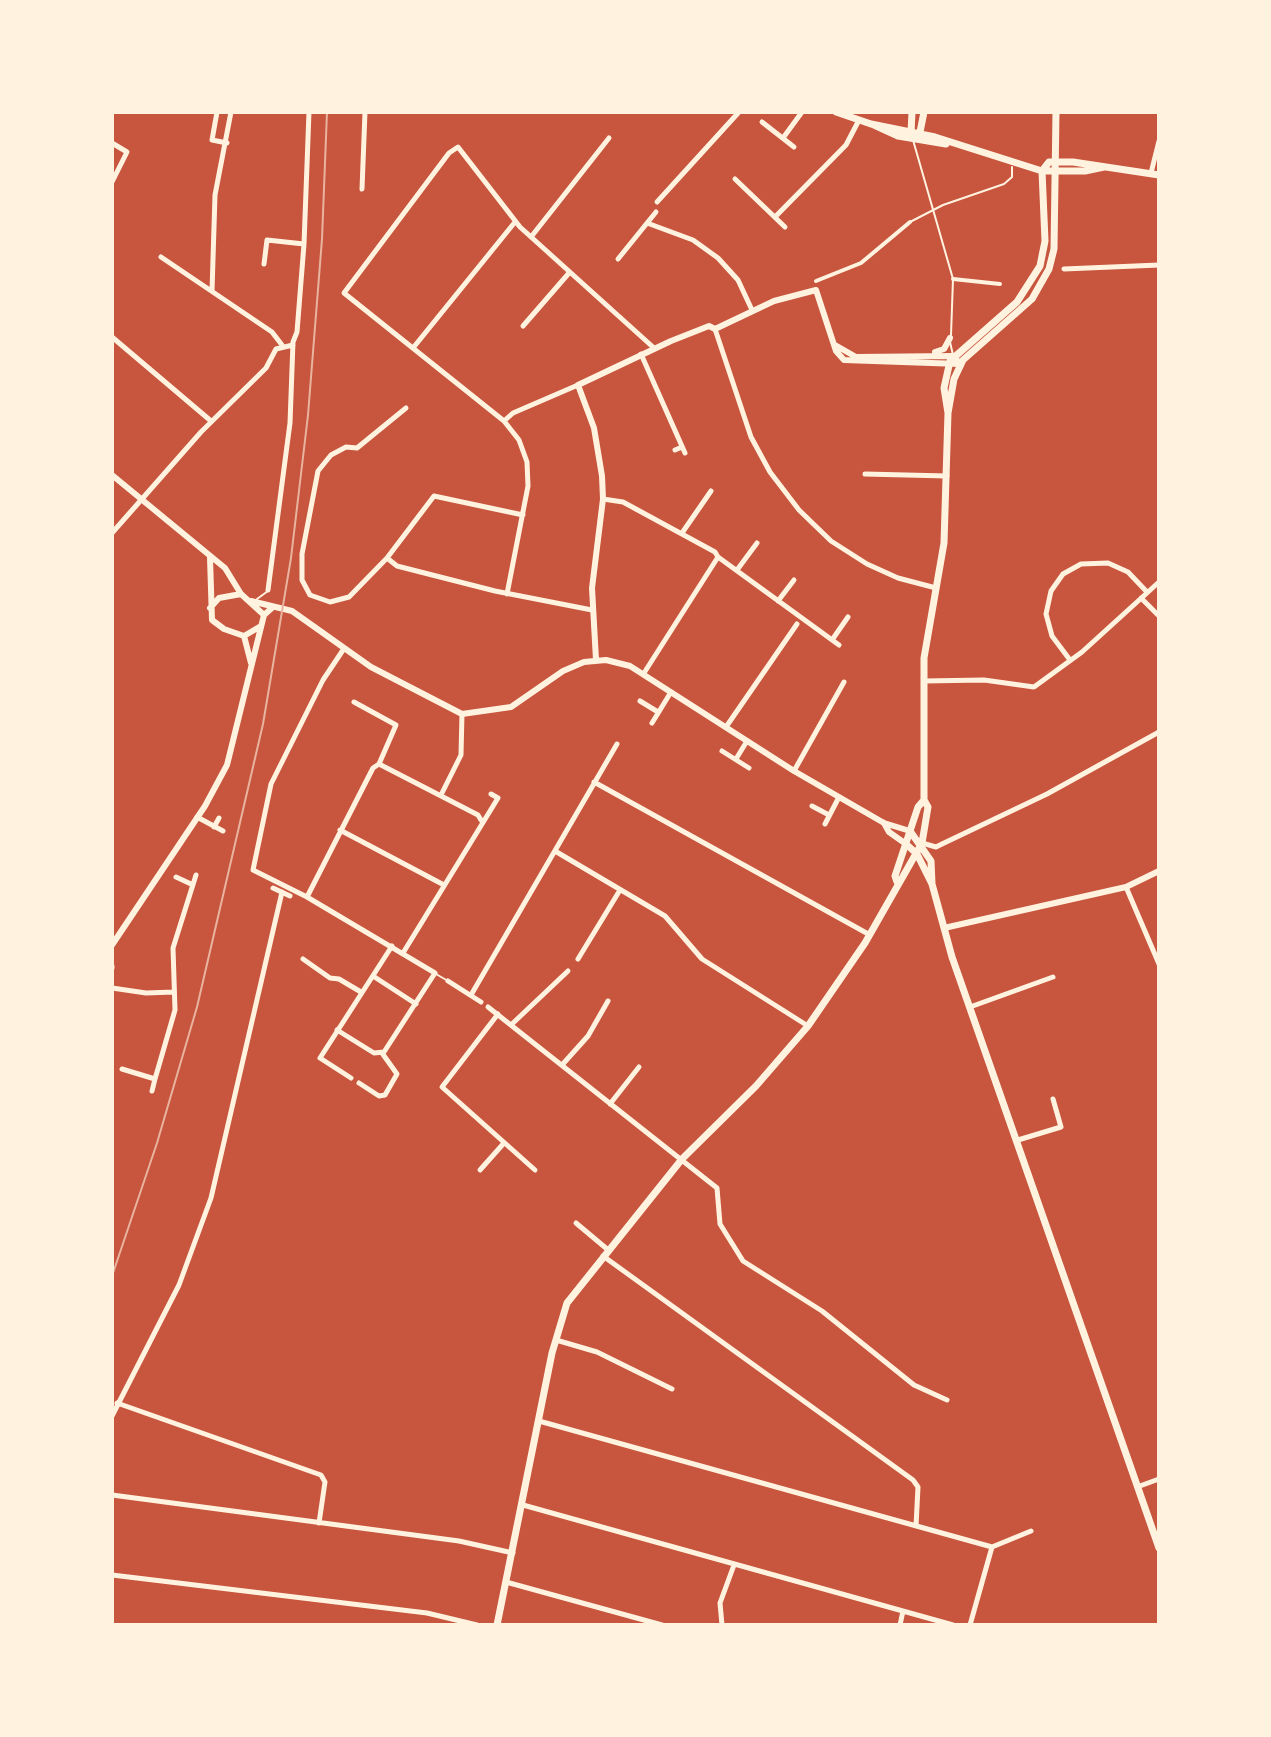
<!DOCTYPE html>
<style>
body{margin:0}
#map{position:relative;width:1271px;height:1737px;overflow:hidden;background:#c8553d;font-family:Commissioner,sans-serif}
canvas{display:block}
.frame{position:absolute;inset:0;border:114px solid #fff3e0;pointer-events:none}
</style>
<div id="map">
<canvas width="1271" height="1737"></canvas>
<div class="frame"></div>
</div>
<script>
const c = document.querySelector('canvas').getContext('2d');
c.lineJoin = 'round';
const shape = rows => new Path2D(rows.map(r => 'M' + r).join(''));
function stroke(path, color, width, dash) { c.strokeStyle = color; c.lineWidth = width; c.lineCap = dash ? 'butt' : 'round'; c.setLineDash(dash || []); c.stroke(path); }
stroke(shape([
 [913,140,953,279,951,335],
 [910,222,943,205,1004,184,1012,177,1012,167],
 [950,342,953,355],
 [257,599,268,591],
 [436,974,448,981]
]), '#fff3e0', 2);
stroke(shape([
 [953,279,1000,284],
 [816,281,861,263,910,222]
]), '#fff3e0', 4);
stroke(shape([
 [217,112,212,140,227,143],
 [762,122,794,147],
 [783,138,802,112],
 [112,143,127,152,112,182],
 [1151,173,1159,141],
 [735,179,785,227],
 [362,189,365,112],
 [657,202,739,112],
 [775,217,846,145,859,120],
 [647,223,693,240,718,258,738,280,752,310],
 [531,237,609,138],
 [161,257,272,332,282,345],
 [618,259,656,212],
 [264,264,267,240,304,244],
 [1064,269,1159,265],
 [212,291,215,195,231,112],
 [523,326,569,273],
 [715,329,751,437,770,472,799,510,831,541,867,564,898,578,936,588],
 [112,337,211,421],
 [413,348,515,222],
 [641,354,685,453],
 [406,408,357,448,346,447,331,455,318,471,302,554,302,580,310,595,330,602,349,597,387,558,434,496,523,515],
 [504,421,513,413,578,385],
 [675,450,682,447],
 [865,474,947,476],
 [603,499,623,502,715,552,718,557,839,645],
 [112,533,201,432,266,368,276,349,293,345],
 [682,533,711,491],
 [387,558,397,566,495,591,592,610],
 [737,570,757,543],
 [268,590,290,423,293,342,297,332,304,244,309,112],
 [507,594,528,486,527,462,519,440,504,421,344,293,449,153,458,147,520,227,654,348],
 [1141,598,1159,616],
 [778,601,794,580],
 [832,640,848,617],
 [1070,660,1052,636,1046,614,1051,591,1063,574,1081,564,1108,563,1128,572,1147,592],
 [644,673,718,557],
 [924,681,984,680,1034,687,1082,652,1159,582],
 [640,701,658,712],
 [652,723,671,692],
 [726,727,797,624],
 [722,751,749,768],
 [736,759,747,741],
 [379,764,478,815,481,820],
 [794,771,844,682],
 [594,782,870,935],
 [441,795,461,755,462,714],
 [812,806,829,815],
 [197,817,223,831],
 [825,824,839,797],
 [214,827,219,818],
 [340,830,444,885],
 [922,843,936,847,942,844,1047,794,1159,732],
 [555,851,665,916,702,959,808,1026],
 [176,877,191,884],
 [1126,887,1159,964],
 [273,888,290,896],
 [307,897,373,768,379,764,396,725,354,702],
 [403,953,498,798,491,794],
 [303,959,330,978,339,979,361,992],
 [578,959,620,890],
 [112,966,112,968],
 [373,976,416,1004],
 [448,981,481,1002],
 [112,988,146,993,174,992],
 [471,995,617,744],
 [488,1007,717,1188,720,1224,743,1261,822,1311,914,1385,947,1400],
 [970,1007,1053,977],
 [498,1014,442,1087,535,1170],
 [512,1024,568,971],
 [337,1030,374,1053,384,1052,435,973,307,897,253,870,271,784,323,680,343,650],
 [562,1065,588,1036,608,1001],
 [122,1069,155,1079,175,1010,173,948,196,875],
 [351,1078,320,1058,392,946],
 [359,1083,379,1096,385,1095,397,1074,382,1053],
 [152,1091,155,1079],
 [610,1104,639,1067],
 [1018,1140,1061,1127,1053,1099],
 [480,1170,504,1143],
 [576,1223,607,1249],
 [603,1256,913,1480,918,1487,916,1526],
 [556,1340,597,1352,672,1389],
 [117,1403,321,1475,325,1482,319,1523],
 [112,1416,179,1285,211,1198,282,892],
 [539,1421,992,1547],
 [1137,1487,1159,1479],
 [112,1495,459,1541,513,1553],
 [523,1505,953,1625],
 [992,1547,1031,1531],
 [112,1575,427,1613,477,1625],
 [506,1582,662,1625],
 [722,1625,720,1603,734,1565],
 [900,1625,903,1611],
 [970,1625,992,1547]
]), '#fff3e0', 5);
stroke(shape([
 [835,345,856,357,954,356,960,364],
 [935,352,944,349,950,338],
 [112,475,225,568,241,594],
 [210,558,212,620,224,629,244,636,261,626],
 [251,601,292,611,371,667,462,714,511,707,563,671,584,662,606,660,630,666,794,771,884,823,910,831],
 [210,608,219,598,241,594,264,615],
 [244,636,251,663],
 [596,660,592,588,603,499,602,476,594,428,578,385,671,341,709,326,715,329,774,301,816,290,836,351,844,360,960,364],
 [884,823,889,832,906,844],
 [944,928,1126,887,1159,871],
 [112,945,205,806,227,765,264,615,273,607]
]), '#fff3e0', 6);
stroke(shape([
 [836,112,871,124,935,137,1042,171,1085,171,1104,167],
 [874,125,898,136,946,144],
 [911,133,912,112],
 [919,137,924,112],
 [1042,171,1049,162,1073,162,1159,175],
 [948,413,944,388,950,361,1017,302,1040,266,1045,241,1042,171],
 [910,831,931,861,932,884],
 [906,844,917,854,932,884,952,957,1159,1548],
 [897,882,895,876,918,807,924,800],
 [497,1625,552,1353,567,1303,682,1159,756,1086,808,1026,865,943,922,843,928,807,924,800,924,658,944,543,948,413,954,379,963,360,1032,299,1049,269,1054,249,1056,112]
]), '#fff3e0', 7);
stroke(shape([
 [112,1276,157,1143,197,1007,263,724,291,558,308,415,322,239,327,112]
]), '#e9b49f', 2);
</script>
